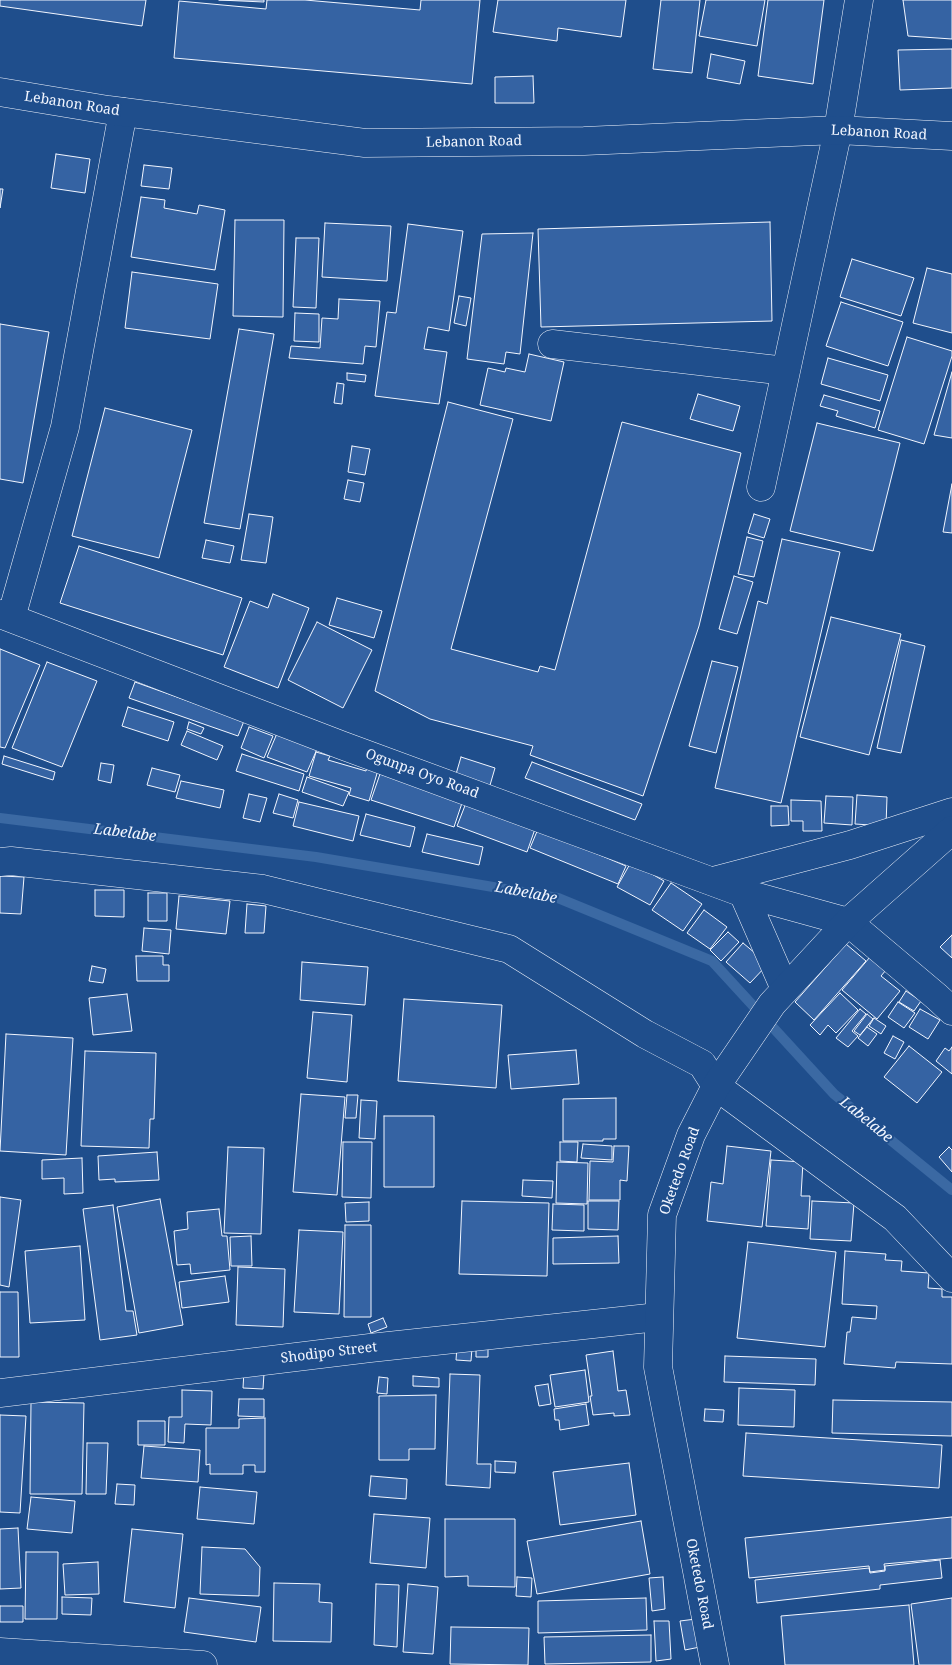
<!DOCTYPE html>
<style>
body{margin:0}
canvas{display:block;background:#1f4e8c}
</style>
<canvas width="952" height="1665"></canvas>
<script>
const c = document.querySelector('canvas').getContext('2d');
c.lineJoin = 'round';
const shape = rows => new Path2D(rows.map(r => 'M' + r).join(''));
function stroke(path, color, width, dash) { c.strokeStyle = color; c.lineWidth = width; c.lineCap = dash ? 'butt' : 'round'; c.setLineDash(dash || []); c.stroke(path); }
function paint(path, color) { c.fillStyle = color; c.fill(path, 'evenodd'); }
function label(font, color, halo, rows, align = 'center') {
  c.font = font + ' "Noto Serif",serif'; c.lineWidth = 4; c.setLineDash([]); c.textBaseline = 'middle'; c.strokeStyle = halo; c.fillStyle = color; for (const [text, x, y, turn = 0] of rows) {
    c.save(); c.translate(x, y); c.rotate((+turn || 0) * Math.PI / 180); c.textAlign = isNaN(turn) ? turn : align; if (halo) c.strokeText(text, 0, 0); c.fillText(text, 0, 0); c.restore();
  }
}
stroke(shape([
 [0,818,316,857,558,898,712,961,834,1094,952,1190]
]), '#3b69a3', 10);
const building = shape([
 [0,0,146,0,142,26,0,6,0,0],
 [219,0,264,0,264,2,219,0],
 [267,0,305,0,420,10,421,0,480,0,472,84,174,58,179,1,266,9,267,0],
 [498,0,626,0,621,37,558,28,557,41,493,32,498,0],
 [661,0,700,0,692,73,653,69,661,0],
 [706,0,765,0,757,46,699,36,706,0],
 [768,0,824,0,813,84,758,76,768,0],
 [903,0,952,0,952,39,908,36,903,0],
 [952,49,952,88,900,90,898,50,952,49],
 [711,54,745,61,740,84,707,78,711,54],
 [533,76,534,103,495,103,495,77,533,76],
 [56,154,90,159,85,193,51,188,56,154],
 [144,165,172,168,169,189,141,186,144,165],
 [0,189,3,189,0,208,0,189],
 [141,197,165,200,164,208,197,214,199,205,225,210,215,270,131,257,141,197],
 [235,220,284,220,283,317,233,316,235,220],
 [770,222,772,321,541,327,538,229,770,222],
 [325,223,391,226,387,281,322,277,325,223],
 [408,224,463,231,449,331,428,327,424,349,447,352,439,404,375,396,387,312,396,313,408,224],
 [533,233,520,354,506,352,504,364,467,359,482,234,533,233],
 [296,238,319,238,316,308,293,307,296,238],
 [852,259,914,278,901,316,840,297,852,259],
 [927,268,952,274,952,333,913,323,927,268],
 [132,272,218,284,210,339,125,328,132,272],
 [459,296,471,298,466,326,454,323,459,296],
 [339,299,380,301,376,347,365,346,363,364,289,358,291,346,320,348,322,318,338,319,339,299],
 [841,302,903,322,888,366,826,346,841,302],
 [295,313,319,314,319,342,294,341,295,313],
 [0,324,49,332,23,483,0,479,0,324],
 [239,329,274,334,240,529,204,523,239,329],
 [907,337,952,351,952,356,924,444,878,430,907,337],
 [529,354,564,362,551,421,480,405,488,368,505,372,506,368,525,372,529,354],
 [828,358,888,375,880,401,821,384,828,358],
 [952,372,952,438,934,435,952,372],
 [347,373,366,375,365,382,347,380,347,373],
 [337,383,344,384,342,404,334,403,337,383],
 [698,394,740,406,733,431,690,419,698,394],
 [824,395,880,411,875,428,836,416,838,411,820,406,824,395],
 [448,402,513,419,451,649,538,672,540,666,555,670,622,422,741,453,699,626,643,796,530,755,533,746,430,719,375,691,448,402],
 [105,408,192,430,159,558,72,536,105,408],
 [817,423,900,443,873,551,790,531,817,423],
 [352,446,370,449,365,475,348,472,352,446],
 [348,480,364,483,360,502,344,499,348,480],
 [952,484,952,533,943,532,952,484],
 [249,514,273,517,266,563,241,560,249,514],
 [754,514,770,519,764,538,748,533,754,514],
 [747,537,763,541,754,577,738,574,747,537],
 [782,539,840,552,781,803,715,788,758,601,767,604,782,539],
 [206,540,234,546,230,563,202,558,206,540],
 [79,546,242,598,223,655,60,603,79,546],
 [734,576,753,582,737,634,719,629,734,576],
 [273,594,309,608,278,688,224,667,250,601,268,608,273,594],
 [337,598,382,611,374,638,329,625,337,598],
 [831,617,901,634,869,755,800,737,831,617],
 [317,622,372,650,343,708,288,680,317,622],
 [901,640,925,646,901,753,877,748,901,640],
 [0,649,40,665,5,748,0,747,0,649],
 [712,661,738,667,716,753,689,746,712,661],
 [47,662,97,681,62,767,12,748,47,662],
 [135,682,244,721,238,736,129,698,135,682],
 [128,707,174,722,168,741,122,726,128,707],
 [189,722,204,728,201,734,187,729,189,722],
 [249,727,273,736,264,758,241,748,249,727],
 [187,731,223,746,217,760,181,745,187,731],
 [278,731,318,747,307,772,267,757,278,731],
 [316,752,330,756,328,760,366,771,367,767,378,770,369,801,349,795,351,788,309,776,316,752],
 [242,754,304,774,299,791,236,771,242,754],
 [4,756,55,772,53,780,2,764,4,756],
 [461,757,495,768,488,792,454,781,461,757],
 [532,762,642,804,635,820,525,778,532,762],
 [101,763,114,765,111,783,98,780,101,763],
 [152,768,180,775,175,792,147,785,152,768],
 [380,774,463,800,454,827,371,800,380,774],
 [307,777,349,792,343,806,302,792,307,777],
 [181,781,224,790,220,808,176,798,181,781],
 [249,794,267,798,260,822,243,818,249,794],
 [279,794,298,800,293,818,273,813,279,794],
 [857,795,887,797,886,826,855,824,857,795],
 [826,796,853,797,852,825,824,823,826,796],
 [791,800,821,801,822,831,803,831,803,821,791,821,791,800],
 [299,802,359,816,353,841,293,826,299,802],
 [466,803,535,829,527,852,457,826,466,803],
 [771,806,788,806,789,825,771,826,771,806],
 [366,814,415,827,410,847,360,835,366,814],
 [538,829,626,866,618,884,530,848,538,829],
 [427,834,483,847,479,865,422,852,427,834],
 [631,862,664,881,650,905,617,887,631,862],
 [0,876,24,877,21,914,0,913,0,876],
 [671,883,702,904,683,931,652,910,671,883],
 [95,890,124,890,124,917,95,916,95,890],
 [148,893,167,893,167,921,148,921,148,893],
 [179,896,230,901,226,934,176,929,179,896],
 [247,904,266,906,264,933,245,933,247,904],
 [704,910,727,927,710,949,687,933,704,910],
 [144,928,171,930,169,954,142,951,144,928],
 [728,932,739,942,721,961,710,950,728,932],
 [952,935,952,958,940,947,952,935],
 [743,943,768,964,750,983,726,962,743,943],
 [846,944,866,961,814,1020,795,1002,846,944],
 [136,956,163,956,163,965,169,965,169,981,137,981,136,956],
 [870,957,886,970,881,976,900,991,877,1019,842,990,870,957],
 [302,962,368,967,365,1005,300,1000,302,962],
 [92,966,106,969,103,983,89,981,92,966],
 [906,991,921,1001,914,1011,899,1002,906,991],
 [840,993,858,1010,836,1033,828,1025,820,1035,810,1025,840,993],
 [127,994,132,1031,93,1035,89,998,127,994],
 [404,999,502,1005,496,1088,398,1081,404,999],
 [898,1002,915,1013,904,1028,888,1017,898,1002],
 [860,1009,866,1014,852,1031,858,1036,848,1047,836,1038,860,1009],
 [920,1009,940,1020,928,1039,909,1027,920,1009],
 [313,1012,352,1015,347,1082,307,1078,313,1012],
 [867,1014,873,1019,860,1035,854,1031,867,1014],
 [874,1018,886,1026,881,1034,869,1026,874,1018],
 [867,1027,877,1034,868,1046,858,1038,867,1027],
 [6,1034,73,1038,66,1155,0,1151,6,1034],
 [893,1036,904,1042,895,1059,884,1053,893,1036],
 [909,1046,942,1072,917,1103,884,1077,909,1046],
 [952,1047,952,1074,936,1061,945,1048,949,1051,952,1047],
 [576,1050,579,1084,511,1089,508,1055,576,1050],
 [85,1051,156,1053,154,1119,150,1119,149,1148,81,1146,85,1051],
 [301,1094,345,1097,337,1195,293,1192,301,1094],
 [347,1095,358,1095,356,1118,345,1118,347,1095],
 [616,1098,616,1139,603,1139,603,1141,563,1141,563,1099,616,1098],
 [361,1100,377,1101,375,1139,359,1138,361,1100],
 [384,1116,434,1116,434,1187,384,1187,384,1116],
 [343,1142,372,1142,371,1198,342,1197,343,1142],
 [560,1142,578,1142,577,1162,560,1161,560,1142],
 [583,1144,612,1146,612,1160,581,1158,583,1144],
 [614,1146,629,1146,627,1181,620,1180,620,1200,589,1200,590,1161,613,1162,614,1146],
 [727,1146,771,1151,762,1227,707,1221,711,1182,723,1184,727,1146],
 [228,1147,264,1148,261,1234,224,1233,228,1147],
 [949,1147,952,1150,952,1172,939,1157,949,1147],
 [157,1152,159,1180,115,1182,115,1179,99,1180,98,1156,157,1152],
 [82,1158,83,1193,64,1194,64,1178,42,1179,42,1160,82,1158],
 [771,1160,803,1162,801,1196,810,1196,808,1229,766,1226,771,1160],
 [557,1162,588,1163,587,1204,556,1203,557,1162],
 [523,1180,553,1181,552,1198,522,1196,523,1180],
 [0,1197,21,1200,9,1287,0,1285,0,1197],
 [160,1199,183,1325,139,1333,117,1207,160,1199],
 [462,1201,549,1203,547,1276,459,1274,462,1201],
 [588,1201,619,1201,618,1230,588,1229,588,1201],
 [812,1201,854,1203,851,1241,810,1239,812,1201],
 [369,1202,369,1221,346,1222,345,1203,369,1202],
 [553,1204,584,1205,584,1231,552,1230,553,1204],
 [113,1205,126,1311,133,1311,137,1335,100,1340,83,1209,113,1205],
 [219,1209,222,1236,227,1236,230,1270,191,1274,190,1264,177,1265,174,1231,188,1229,187,1212,219,1209],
 [345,1225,371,1225,371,1317,344,1317,345,1225],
 [299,1230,343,1232,339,1314,294,1312,299,1230],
 [251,1236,252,1266,231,1266,230,1237,251,1236],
 [618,1236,619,1263,553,1264,553,1238,618,1236],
 [748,1242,836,1252,825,1347,737,1338,748,1242],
 [80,1246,85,1320,30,1323,25,1251,80,1246],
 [845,1251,886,1254,885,1260,902,1261,901,1271,929,1273,928,1288,942,1289,942,1297,952,1297,952,1364,896,1362,895,1368,844,1364,847,1332,850,1332,852,1317,876,1319,877,1306,842,1304,845,1251],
 [238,1267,285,1269,283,1327,236,1325,238,1267],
 [225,1276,229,1302,182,1308,179,1282,225,1276],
 [0,1292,18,1292,19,1357,0,1357,0,1292],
 [383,1318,387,1327,371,1333,368,1324,383,1318],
 [476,1340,488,1340,488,1357,476,1357,476,1340],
 [457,1347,472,1348,471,1361,456,1360,457,1347],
 [613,1351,618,1391,626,1390,630,1415,614,1416,614,1413,593,1415,590,1396,592,1396,586,1355,613,1351],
 [725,1356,816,1359,815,1385,724,1382,725,1356],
 [585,1370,589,1402,555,1407,550,1375,585,1370],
 [244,1371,264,1373,263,1389,243,1388,244,1371],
 [450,1374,480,1375,477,1464,491,1464,490,1488,446,1485,450,1374],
 [413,1376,439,1378,439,1387,413,1386,413,1376],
 [379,1377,388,1378,387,1394,377,1393,379,1377],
 [548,1384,551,1404,539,1406,535,1386,548,1384],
 [739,1388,795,1390,794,1427,738,1425,739,1388],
 [182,1390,212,1391,211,1425,185,1424,184,1443,168,1442,169,1417,182,1417,182,1390],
 [436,1395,435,1449,409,1449,409,1460,379,1460,379,1396,436,1395],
 [239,1399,264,1399,264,1417,238,1416,239,1399],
 [833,1400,952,1402,952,1436,832,1433,833,1400],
 [31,1402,84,1403,82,1494,30,1494,31,1402],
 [586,1404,589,1425,560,1430,559,1420,555,1420,554,1409,586,1404],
 [705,1409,724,1410,723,1422,704,1421,705,1409],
 [0,1415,26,1416,20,1513,0,1512,0,1415],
 [265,1418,265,1472,255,1472,255,1465,243,1465,243,1474,210,1474,210,1464,206,1465,206,1428,239,1428,239,1419,265,1418],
 [138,1421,165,1421,165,1445,138,1445,138,1421],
 [746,1433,942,1445,939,1488,743,1476,746,1433],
 [87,1443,108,1443,106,1494,86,1494,87,1443],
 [144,1446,200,1450,198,1482,141,1478,144,1446],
 [495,1461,516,1462,515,1473,495,1472,495,1461],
 [629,1463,636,1515,560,1525,553,1472,629,1463],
 [371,1476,407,1479,406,1499,369,1496,371,1476],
 [117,1484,135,1485,134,1505,115,1504,117,1484],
 [200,1487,257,1492,254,1524,197,1519,200,1487],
 [31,1497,75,1501,72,1533,27,1529,31,1497],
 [374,1514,430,1518,426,1568,370,1563,374,1514],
 [952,1517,952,1558,884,1564,885,1570,870,1572,869,1566,749,1578,745,1538,952,1517],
 [445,1519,515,1519,515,1587,468,1586,468,1576,445,1577,445,1519],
 [641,1521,650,1574,537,1594,527,1541,641,1521],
 [18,1528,21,1588,0,1589,0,1529,18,1528],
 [132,1529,183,1534,175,1608,124,1602,132,1529],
 [202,1547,245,1549,260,1567,259,1596,200,1594,202,1547],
 [26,1552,58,1552,57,1619,25,1619,26,1552],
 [940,1560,942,1578,880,1585,880,1589,757,1603,755,1580,869,1568,870,1573,885,1571,885,1566,940,1560],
 [98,1562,99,1594,65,1595,63,1564,98,1562],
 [517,1577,532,1578,531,1597,516,1596,517,1577],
 [663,1577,665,1609,652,1611,649,1578,663,1577],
 [274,1583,320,1584,319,1602,332,1603,331,1642,273,1641,274,1583],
 [376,1584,399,1585,397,1647,374,1645,376,1584],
 [408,1584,438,1587,433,1654,403,1652,408,1584],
 [62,1597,92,1598,91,1615,62,1614,62,1597],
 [189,1598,261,1607,256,1642,184,1632,189,1598],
 [646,1598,647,1630,538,1633,538,1601,646,1598],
 [952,1598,952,1665,919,1665,911,1604,952,1598],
 [909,1605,914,1665,785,1665,781,1616,909,1605],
 [0,1606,23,1606,23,1622,0,1622,0,1606],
 [696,1619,700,1647,685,1650,680,1621,696,1619],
 [654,1621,669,1621,671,1659,656,1661,654,1621],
 [451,1627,529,1628,528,1665,450,1664,451,1627],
 [651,1635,651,1662,545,1664,544,1637,651,1635]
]);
paint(building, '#3563a3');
stroke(building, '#f2f6ff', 1);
const street = shape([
 [552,344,786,371],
 [761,487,838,130,859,0],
 [0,614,341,745,743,893,848,922,937,997,952,1011],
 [11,618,65,427,123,112],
 [0,862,11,861,263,889,509,949,645,1034,702,1064,716,1086,895,1218,952,1278],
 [713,881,850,845,952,812],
 [743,893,785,989],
 [0,1393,370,1348,658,1317],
 [0,1652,203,1665]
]);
const secondary = shape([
 [0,92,108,110,365,143,584,141,838,130,952,136],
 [715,1665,658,1367,662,1215,691,1135,716,1086,772,1004,848,922,952,830]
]);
stroke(street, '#f2f6ff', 29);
stroke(secondary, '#f2f6ff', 29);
stroke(street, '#1f4e8c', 28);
stroke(secondary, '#1f4e8c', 28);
label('14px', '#f2f6ff', '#1f4e8c', [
 ["Lebanon Road",72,104,9],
 ["Lebanon Road",879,133,3],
 ["Lebanon Road",474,142,-1],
 ["Ogunpa Oyo Road",422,774,20],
 ["Oketedo Road",680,1171,-70],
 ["Shodipo Street",329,1353,-7],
 ["Oketedo Road",699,1584,79]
]);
label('italic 15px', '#f2f6ff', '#1f4e8c', [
 ["Labelabe",125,833,7],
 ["Labelabe",526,893,11],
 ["Labelabe",866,1120,39]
]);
</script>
